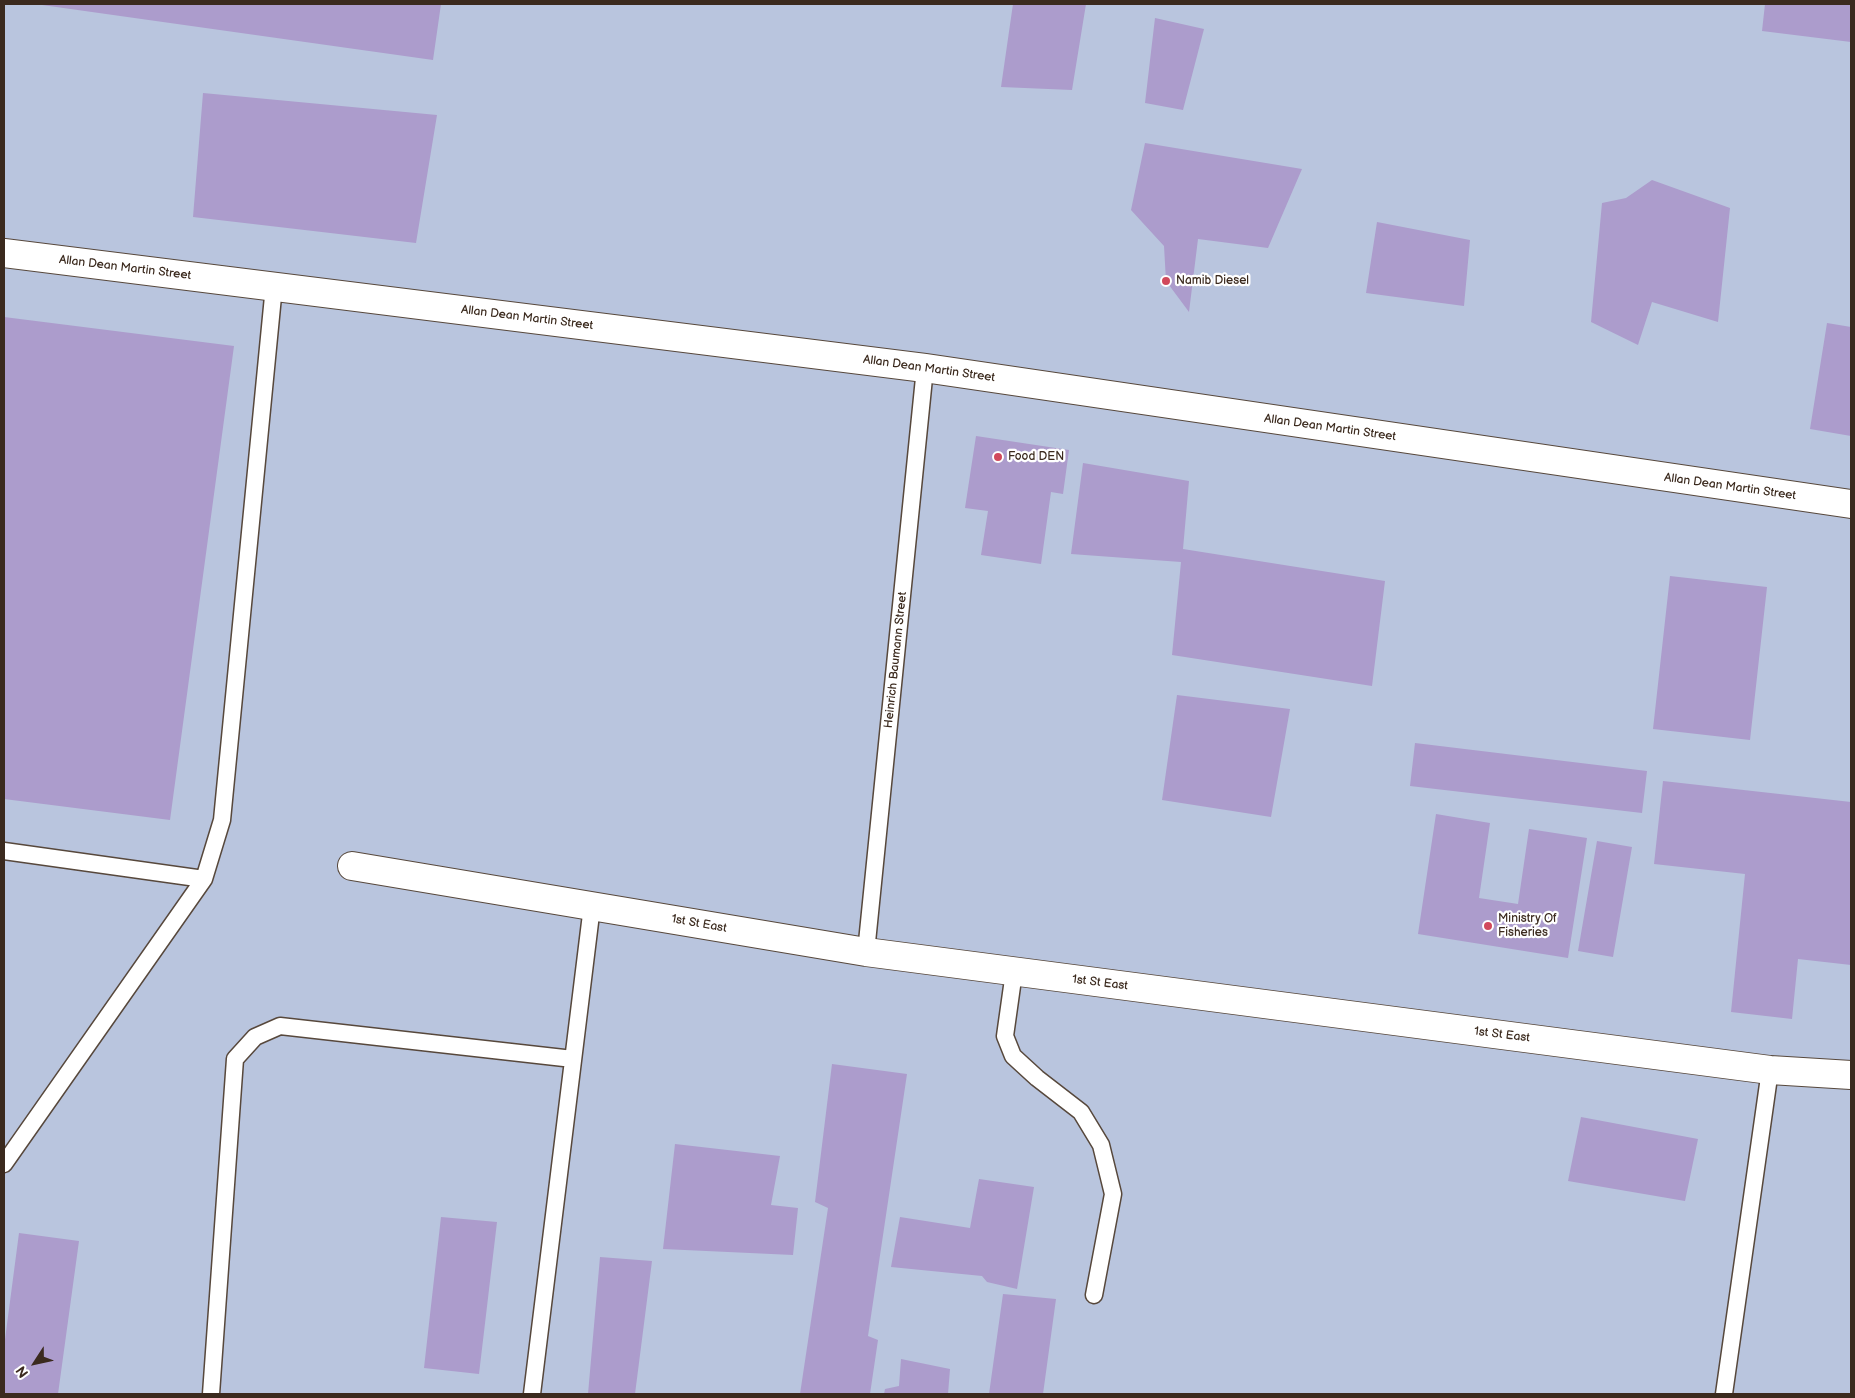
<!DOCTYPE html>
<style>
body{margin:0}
#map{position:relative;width:1855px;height:1398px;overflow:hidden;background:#f7f2e3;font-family:"Balsamiq Sans",sans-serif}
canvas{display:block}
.frame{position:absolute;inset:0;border:5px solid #3b2a1e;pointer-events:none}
.north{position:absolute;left:10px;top:1338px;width:50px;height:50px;-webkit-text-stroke:4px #fff;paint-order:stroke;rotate:235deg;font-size:14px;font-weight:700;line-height:20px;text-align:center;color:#3b2a1e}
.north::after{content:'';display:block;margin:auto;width:18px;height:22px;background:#3b2a1e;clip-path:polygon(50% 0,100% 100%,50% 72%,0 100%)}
</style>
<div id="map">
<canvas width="1855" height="1398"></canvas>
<div class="frame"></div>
<div class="north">N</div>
</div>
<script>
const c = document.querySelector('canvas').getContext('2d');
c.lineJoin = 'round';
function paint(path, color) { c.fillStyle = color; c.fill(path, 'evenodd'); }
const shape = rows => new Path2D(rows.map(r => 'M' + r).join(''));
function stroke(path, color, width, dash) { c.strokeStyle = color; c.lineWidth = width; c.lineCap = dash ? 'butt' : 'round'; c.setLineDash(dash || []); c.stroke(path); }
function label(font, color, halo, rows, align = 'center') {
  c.font = font + ' "Balsamiq Sans",sans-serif'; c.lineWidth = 4.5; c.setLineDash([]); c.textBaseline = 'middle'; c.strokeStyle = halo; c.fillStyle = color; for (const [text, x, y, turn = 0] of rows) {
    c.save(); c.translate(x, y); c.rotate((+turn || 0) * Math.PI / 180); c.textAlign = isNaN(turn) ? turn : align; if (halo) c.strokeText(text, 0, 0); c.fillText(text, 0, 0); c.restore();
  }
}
paint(shape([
 [4,4,1851,4,1851,1394,4,1394]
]), '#b9c5de');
paint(shape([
 [35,4,441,4,433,60],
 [1013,4,1086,4,1072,90,1001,87],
 [1765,4,1851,4,1851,42,1762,31],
 [1155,18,1204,29,1183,110,1145,103],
 [203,93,437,115,416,243,193,217],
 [1145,143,1302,169,1268,248,1198,239,1189,312,1166,281,1164,246,1131,210],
 [1652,180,1730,208,1718,322,1652,302,1638,345,1591,322,1602,203,1626,198],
 [1377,222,1470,240,1464,306,1366,293],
 [4,317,234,346,170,820,4,799],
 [1827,323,1851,327,1851,436,1810,429],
 [976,436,1069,450,1063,494,1051,492,1041,564,981,555,988,511,965,508],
 [1083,463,1189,481,1183,549,1385,581,1372,686,1172,655,1181,562,1071,554],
 [1670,576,1767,587,1750,740,1653,729],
 [1177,695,1290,709,1271,817,1162,800],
 [1415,743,1647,771,1642,813,1410,786],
 [1663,781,1851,802,1851,965,1798,959,1792,1019,1731,1012,1745,874,1654,864],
 [1436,814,1490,823,1479,898,1518,904,1529,829,1587,838,1568,958,1418,934],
 [1597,841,1632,847,1613,957,1578,951],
 [832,1064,907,1074,868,1336,878,1340,870,1394,800,1394,828,1208,815,1202],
 [1581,1117,1698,1139,1685,1201,1568,1181],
 [675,1144,780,1156,771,1205,798,1208,793,1255,663,1249],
 [979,1179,1034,1187,1017,1289,987,1282,982,1276,891,1267,900,1217,970,1228],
 [441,1217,497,1222,479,1374,424,1368],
 [19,1233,79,1241,58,1394,4,1394,4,1347],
 [600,1257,652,1261,635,1394,588,1394],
 [1003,1294,1056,1299,1043,1394,989,1394],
 [901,1359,950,1369,948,1394,884,1394,885,1389,899,1386]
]), '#ac9ccc');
const lane = shape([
 [4,851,204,879],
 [866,952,925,368],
 [1014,972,1005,1036,1013,1056,1037,1078,1081,1112,1101,1145,1113,1194,1094,1295],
 [4,1164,204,879,222,820,274,286],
 [211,1394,235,1059,255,1037,280,1026,573,1059],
 [532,1394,592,906],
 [1724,1394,1770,1070]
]);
const street = shape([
 [4,253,925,368,1851,504],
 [352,866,866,952,1770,1070,1851,1075]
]);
stroke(lane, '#57483c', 19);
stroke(street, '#57483c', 30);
stroke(lane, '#fff', 16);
stroke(street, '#fff', 28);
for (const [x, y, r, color] of [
 [1166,281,5,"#d1495b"],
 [998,457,5,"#d1495b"],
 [1488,926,5,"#d1495b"]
]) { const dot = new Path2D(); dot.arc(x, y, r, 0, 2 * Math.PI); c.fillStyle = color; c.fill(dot); stroke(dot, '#fff', 2); }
label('12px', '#3b2a1e', '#fff', [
 ["Allan Dean Martin Street",125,268,7],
 ["Allan Dean Martin Street",527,318,7],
 ["Allan Dean Martin Street",929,369,8],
 ["Allan Dean Martin Street",1330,428,8],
 ["Allan Dean Martin Street",1730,487,8],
 ["Heinrich Baumann Street",896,660,-84],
 ["1st St East",699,924,10],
 ["1st St East",1100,983,7],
 ["1st St East",1502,1035,7]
]);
label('12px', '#3b2a1e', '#fff', [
 ["Namib Diesel",1176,281],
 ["Food DEN",1008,457],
 ["Ministry Of",1498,919],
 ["Fisheries",1498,933]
], 'left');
</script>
